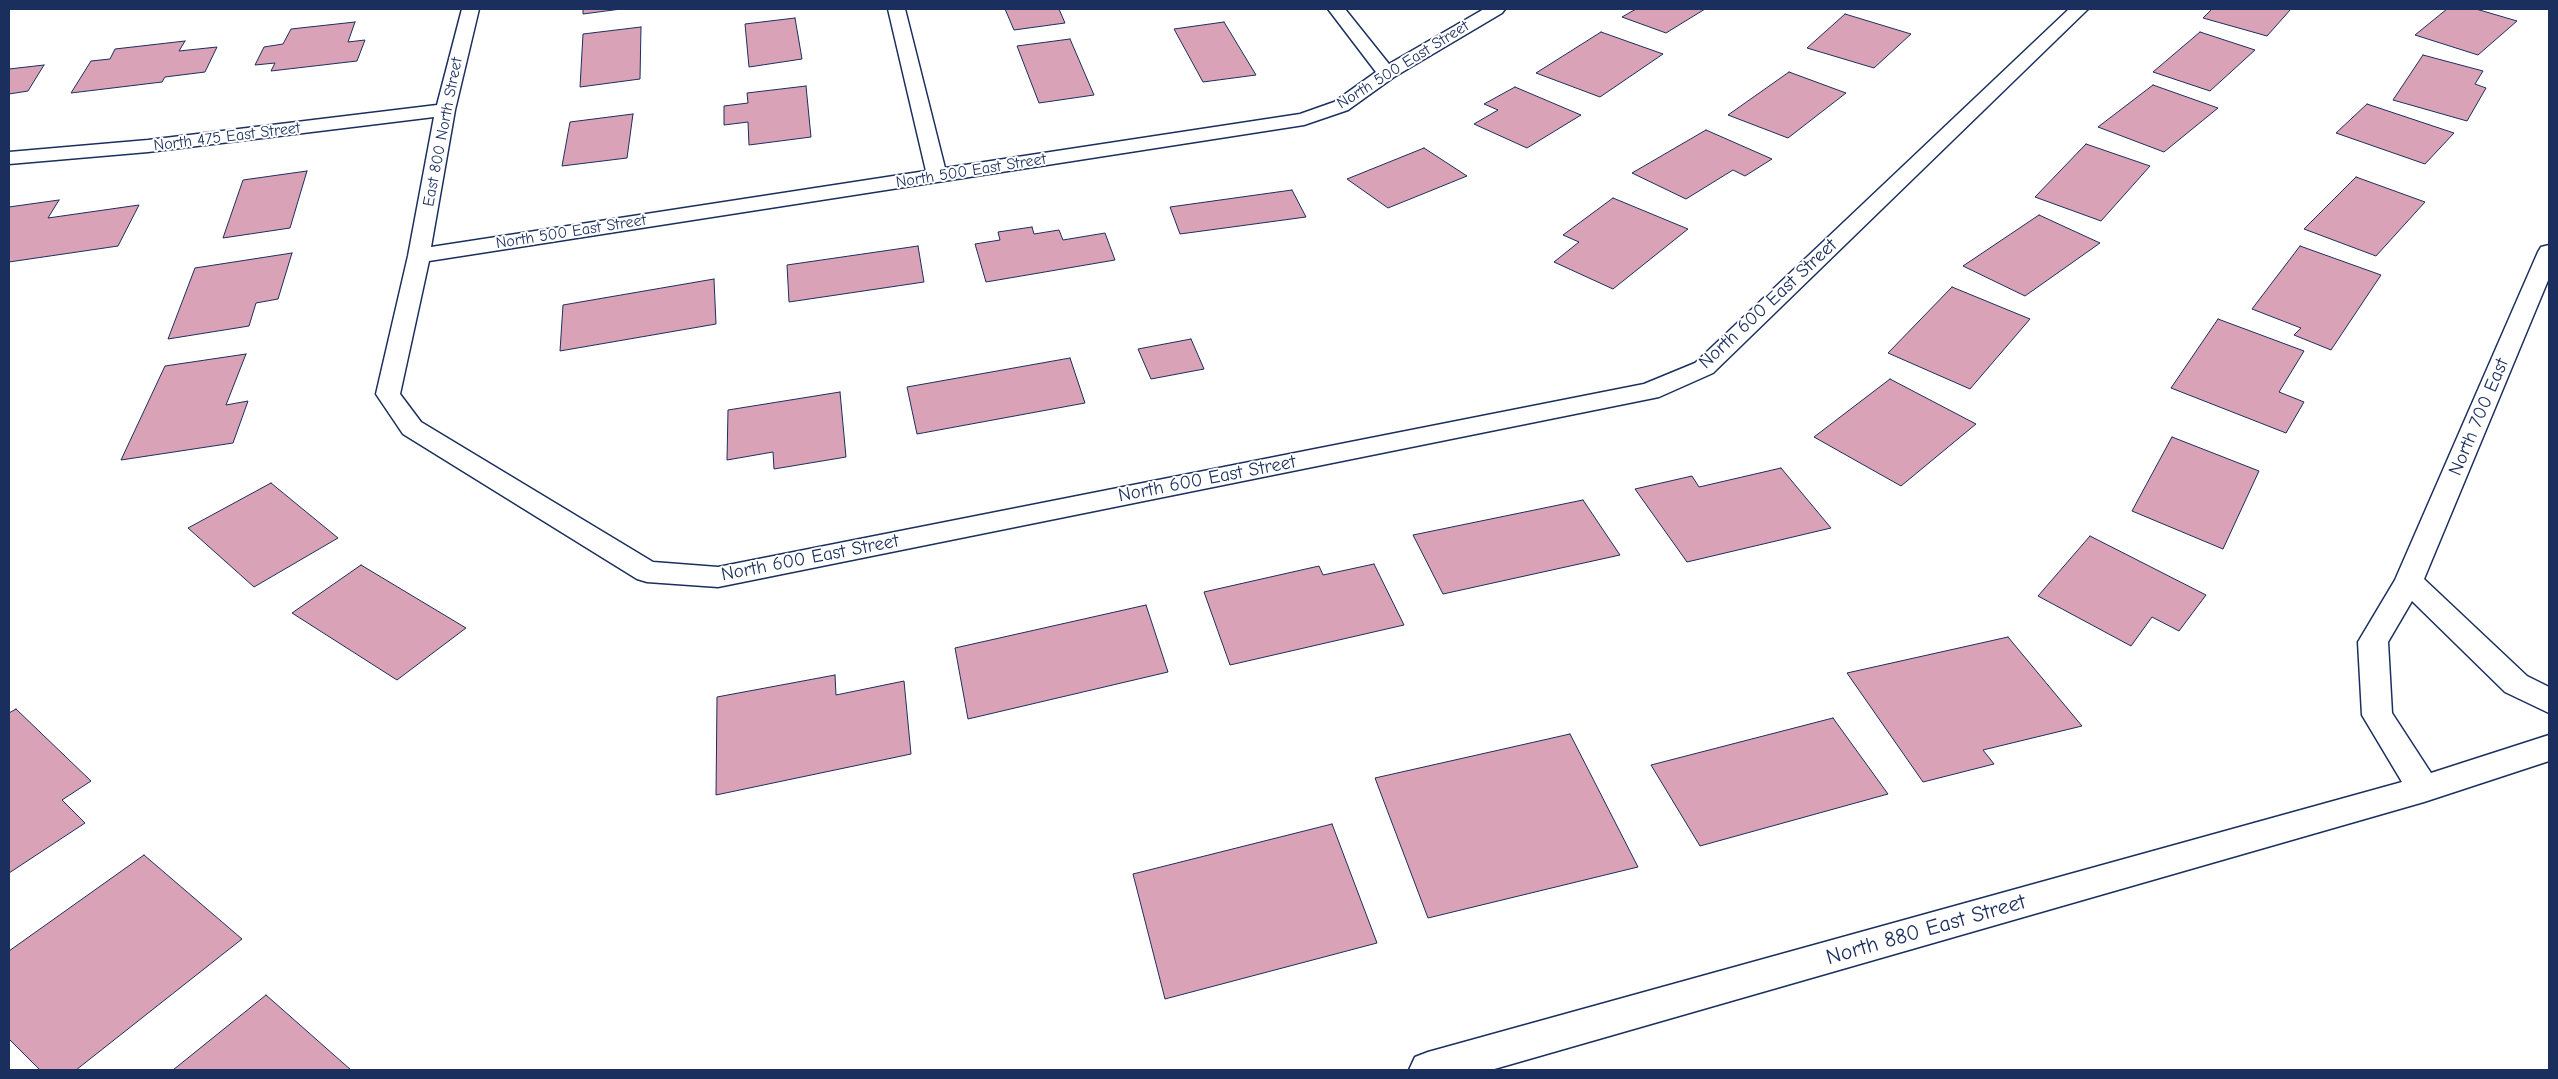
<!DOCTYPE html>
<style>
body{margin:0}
#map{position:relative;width:2558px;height:1079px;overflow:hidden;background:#fff;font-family:"Comic Neue",sans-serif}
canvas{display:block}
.frame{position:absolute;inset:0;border:10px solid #1b2f5e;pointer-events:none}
</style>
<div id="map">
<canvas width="2558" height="1079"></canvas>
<div class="frame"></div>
</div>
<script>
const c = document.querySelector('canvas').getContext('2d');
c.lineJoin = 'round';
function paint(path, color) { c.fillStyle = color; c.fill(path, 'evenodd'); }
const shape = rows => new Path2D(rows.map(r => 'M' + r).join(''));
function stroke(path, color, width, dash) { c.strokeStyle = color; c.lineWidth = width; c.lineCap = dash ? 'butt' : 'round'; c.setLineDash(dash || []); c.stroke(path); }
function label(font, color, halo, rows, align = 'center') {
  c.font = font + ' "Comic Neue",sans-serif'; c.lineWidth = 4; c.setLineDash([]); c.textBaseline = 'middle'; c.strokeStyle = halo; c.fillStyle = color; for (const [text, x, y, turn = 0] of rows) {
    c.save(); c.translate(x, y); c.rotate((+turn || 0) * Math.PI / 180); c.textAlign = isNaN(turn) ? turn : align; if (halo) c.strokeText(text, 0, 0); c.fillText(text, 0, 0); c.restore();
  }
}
const building = shape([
 [583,9,621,9,583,14,583,9],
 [1005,9,1059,9,1065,23,1014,30,1005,9],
 [1636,9,1705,9,1666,33,1622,17,1636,9],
 [2212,9,2291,9,2267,36,2203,18,2212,9],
 [2447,9,2476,9,2517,21,2478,55,2415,35,2447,9],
 [1845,14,1911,34,1874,68,1807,48,1845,14],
 [795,18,802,59,749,67,745,24,795,18],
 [355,22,348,42,365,40,357,61,271,71,275,63,255,65,264,47,283,44,291,29,355,22],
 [1224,22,1256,75,1203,82,1174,29,1224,22],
 [641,27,640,79,580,87,583,34,641,27],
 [1601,32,1663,54,1600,97,1536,73,1601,32],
 [2200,32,2255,50,2210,91,2153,72,2200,32],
 [1070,39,1094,95,1039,103,1017,46,1070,39],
 [185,41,179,51,217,47,205,72,165,77,162,82,71,93,91,61,110,59,115,49,185,41],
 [2423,55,2483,71,2475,84,2486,88,2467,121,2393,100,2423,55],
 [44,65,28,91,9,94,9,69,44,65],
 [1789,72,1846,93,1788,138,1728,115,1789,72],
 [2153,85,2218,108,2164,152,2098,127,2153,85],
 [806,86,811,137,749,145,748,122,724,125,724,106,748,103,747,93,806,86],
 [1515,87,1581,115,1527,148,1474,124,1498,110,1484,104,1515,87],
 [2367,104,2454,133,2425,164,2336,133,2367,104],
 [633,114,627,158,562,166,570,122,633,114],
 [1706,130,1772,159,1745,176,1733,170,1686,199,1632,173,1706,130],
 [2086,144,2150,166,2101,221,2035,197,2086,144],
 [1424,148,1467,176,1388,208,1347,179,1424,148],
 [307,171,290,228,223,238,243,180,307,171],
 [2356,177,2425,202,2376,256,2304,229,2356,177],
 [1292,190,1306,217,1180,234,1170,207,1292,190],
 [1613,198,1688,229,1613,289,1554,262,1579,242,1563,235,1613,198],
 [59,200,48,218,139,205,118,246,9,262,9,207,59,200],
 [2039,215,2100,243,2025,296,1963,266,2039,215],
 [1032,227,1034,234,1059,230,1063,240,1105,233,1115,260,986,282,975,244,1000,240,998,232,1032,227],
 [918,246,924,282,789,302,787,265,918,246],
 [2300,246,2381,275,2331,350,2294,335,2301,328,2252,309,2300,246],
 [292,253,278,299,256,303,249,326,168,339,195,268,292,253],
 [714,279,716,324,560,351,563,305,714,279],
 [1952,287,2030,319,1970,389,1888,353,1952,287],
 [2218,319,2304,351,2279,392,2304,402,2286,433,2171,388,2218,319],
 [1191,339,1204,369,1151,379,1138,349,1191,339],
 [246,354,226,405,248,401,233,443,121,460,165,366,246,354],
 [1070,358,1085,403,917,434,907,387,1070,358],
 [1890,379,1976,424,1901,486,1814,437,1890,379],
 [840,392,846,457,774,469,773,452,727,460,728,410,840,392],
 [2172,437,2259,471,2223,549,2132,511,2172,437],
 [1781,468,1831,528,1687,562,1635,489,1692,476,1699,487,1781,468],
 [271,483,338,538,254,587,188,528,271,483],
 [1583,500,1620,555,1443,594,1413,535,1583,500],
 [2090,536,2206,595,2179,631,2152,617,2131,646,2038,596,2090,536],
 [1374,564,1404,625,1230,665,1204,592,1319,566,1323,575,1374,564],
 [361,565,466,628,397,680,292,613,361,565],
 [1146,605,1168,672,968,719,955,648,1146,605],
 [2008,637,2082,726,1983,750,1994,764,1923,782,1847,673,2008,637],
 [835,675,836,695,904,681,911,754,716,795,717,697,835,675],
 [16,709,91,781,62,800,85,823,9,873,9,713,16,709],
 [1833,718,1888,794,1700,846,1651,765,1833,718],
 [1570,734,1638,867,1428,918,1375,778,1570,734],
 [1332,824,1377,943,1165,999,1133,874,1332,824],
 [144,855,242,939,76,1070,40,1070,9,1039,9,951,144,855],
 [266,995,351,1070,173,1070,266,995]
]);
paint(building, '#d9a2b6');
stroke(building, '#1b2f5e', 1);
const minor = shape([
 [462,9,479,9,455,110,431,247,926,171,888,9,905,9,945,168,1300,114,1334,102,1376,72,1328,9,1345,9,1389,64,1484,9,1505,9,1502,13,1394,77,1348,110,1304,125,429,261,400,394,421,422,653,562,718,567,1644,384,1695,363,2069,9,2088,9,1713,373,1659,397,718,587,647,582,637,579,403,434,376,394,408,256,434,117,148,152,9,164,9,152,148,140,437,105,462,9],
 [2549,245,2549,278,2424,579,2527,676,2549,687,2549,713,2505,692,2412,601,2388,642,2392,713,2431,773,2549,735,2549,761,2424,802,1491,1070,1409,1070,1415,1057,1428,1052,2402,782,2362,715,2358,642,2395,580,2538,252,2541,247,2549,245]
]);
stroke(minor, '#1b2f5e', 3);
paint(minor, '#fff');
label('16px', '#1b2f5e', '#fff', [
 ["North 500 East Street",1403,65,-32],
 ["East 800 North Street",443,132,-79],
 ["North 475 East Street",227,137,-7],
 ["North 500 East Street",971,171,-9],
 ["North 500 East Street",571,232,-9]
]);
label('19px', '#1b2f5e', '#fff', [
 ["North 600 East Street",1768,304,-43],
 ["North 700 East",2479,417,-67],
 ["North 600 East Street",1207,479,-11],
 ["North 600 East Street",810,558,-11]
]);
label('22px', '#1b2f5e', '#fff', [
 ["North 880 East Street",1926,930,-16]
]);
</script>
